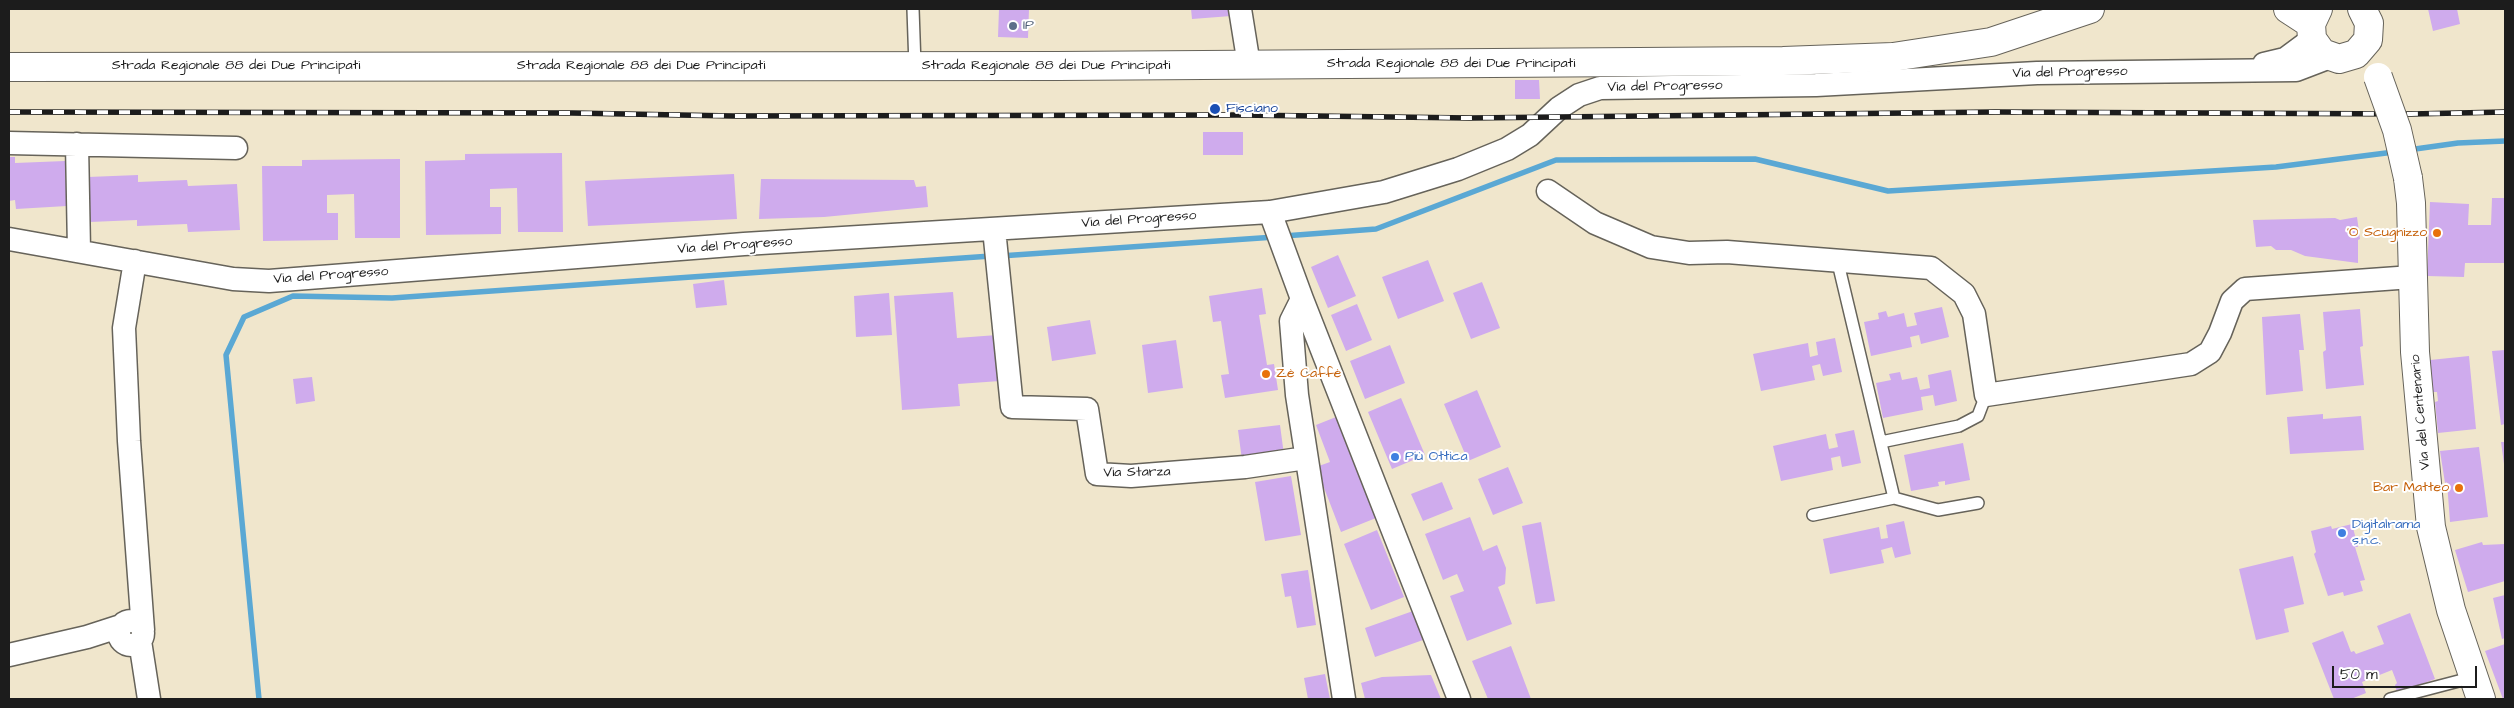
<!DOCTYPE html>
<meta charset="utf-8">
<style>
body{margin:0}
#map{position:relative;width:2514px;height:708px;overflow:hidden;background:#f0e6cc;font-family:"Architects Daughter",sans-serif}
canvas{display:block}
.frame{position:absolute;inset:0;border:10px solid #1c1c1c;pointer-events:none}
.scale{position:absolute;left:2332px;top:666px;width:145px;height:22px;box-sizing:border-box;border:2px solid #1c1c1c;border-top:0;padding-left:6px;font-size:15px;line-height:18px;white-space:nowrap;color:#1c1c1c;-webkit-text-stroke:4px #fff;paint-order:stroke}
</style>
<div id="map">
<canvas width="2514" height="708"></canvas>
<div class="frame"></div>
<div class="scale">50 m</div>
</div>
<script>
const c = document.querySelector('canvas').getContext('2d');
c.lineJoin = 'round';
const shape = rows => new Path2D(rows.map(r => 'M' + r).join(''));
function stroke(path, color, width, dash) { c.strokeStyle = color; c.lineWidth = width; c.lineCap = dash ? 'butt' : 'round'; c.setLineDash(dash || []); c.stroke(path); }
function paint(path, color) { c.fillStyle = color; c.fill(path, 'evenodd'); }
function label(font, color, halo, rows, align = 'center') {
  c.font = font + ' "Architects Daughter",sans-serif'; c.lineWidth = 4; c.setLineDash([]); c.textBaseline = 'middle'; c.strokeStyle = halo; c.fillStyle = color; for (const [text, x, y, turn = 0] of rows) {
    c.save(); c.translate(x, y); c.rotate((+turn || 0) * Math.PI / 180); c.textAlign = isNaN(turn) ? turn : align; if (halo) c.strokeText(text, 0, 0); c.fillText(text, 0, 0); c.restore();
  }
}
stroke(shape([
 [2408,150,2458,143,2505,141],
 [1284,236,1376,229,1556,160,1755,159,1888,191,2276,167,2394,152],
 [1000,256,1275,237],
 [259,699,226,355,244,317,293,296,392,298,991,256]
]), '#5aa8d4', 5.5);
paint(shape([
 [999,9,1029,9,1028,38,998,37],
 [1191,9,1230,9,1231,16,1192,19],
 [2428,9,2457,9,2460,24,2433,31],
 [1515,80,1539,80,1540,99,1515,99],
 [1203,132,1243,132,1243,155,1203,155],
 [562,153,563,232,518,232,517,188,490,189,490,207,501,207,501,234,426,235,425,161,465,160,465,154],
 [9,157,15,157,15,163,65,161,67,206,16,209,15,200,9,201],
 [400,159,400,238,355,238,354,194,327,195,327,213,338,213,338,240,263,241,262,166,302,166,302,160],
 [734,174,737,219,588,226,585,181],
 [138,175,138,182,187,180,188,186,237,184,240,230,188,232,187,224,137,226,137,220,90,222,88,177],
 [761,179,914,180,916,187,926,186,928,207,824,217,759,219],
 [2492,198,2505,198,2505,263,2465,263,2464,277,2427,276,2430,202,2469,204,2468,225,2491,225],
 [2357,217,2360,239,2358,240,2358,263,2305,256,2291,250,2276,250,2271,246,2256,247,2253,220,2335,218,2340,220],
 [1338,255,1356,296,1328,308,1311,267],
 [1428,260,1444,301,1398,319,1382,277],
 [724,280,727,305,696,308,693,284],
 [1482,282,1500,328,1471,339,1453,293],
 [1262,288,1266,314,1259,315,1267,365,1274,364,1278,390,1225,398,1221,375,1229,374,1221,321,1213,322,1209,296],
 [953,292,957,338,997,335,1000,381,958,384,960,406,902,410,894,296],
 [889,293,892,335,856,337,854,296],
 [1357,304,1372,340,1346,351,1331,315],
 [1942,307,1949,337,1921,344,1919,335,1910,337,1912,347,1871,356,1864,322,1879,319,1878,313,1886,311,1888,317,1904,313,1907,327,1917,325,1914,313],
 [2360,309,2363,346,2360,347,2364,385,2326,389,2323,352,2326,350,2323,312],
 [2300,314,2304,350,2299,350,2303,391,2266,395,2262,317],
 [1090,320,1096,354,1052,361,1047,327],
 [1835,338,1842,372,1823,376,1820,364,1812,366,1815,380,1761,391,1753,354,1808,343,1810,357,1818,355,1816,342],
 [1176,340,1183,388,1148,393,1142,345],
 [1390,345,1405,383,1365,399,1350,361],
 [2505,350,2505,424,2501,425,2492,351],
 [2469,356,2476,429,2438,433,2435,402,2438,401,2437,392,2433,392,2430,360],
 [1951,370,1957,401,1935,406,1933,395,1921,397,1923,410,1883,418,1876,383,1891,380,1889,374,1900,372,1902,380,1917,377,1920,390,1930,388,1928,375],
 [312,377,315,401,296,404,293,379],
 [1477,390,1501,447,1468,461,1444,404],
 [1401,398,1425,455,1392,469,1368,412],
 [2323,414,2323,419,2361,416,2364,450,2290,454,2287,417],
 [1336,417,1376,518,1341,532,1316,467,1330,462,1316,425],
 [1280,425,1284,455,1242,460,1238,430],
 [1854,430,1861,463,1842,467,1840,456,1831,458,1833,470,1781,481,1773,446,1826,434,1829,449,1838,447,1835,434],
 [2501,442,2505,442,2505,464,2504,464],
 [1963,443,1970,480,1945,485,1945,481,1938,482,1939,486,1911,491,1904,455],
 [2479,447,2488,517,2450,522,2447,482,2445,483,2440,451],
 [1508,467,1523,503,1493,515,1478,479],
 [1291,476,1301,535,1265,541,1255,482],
 [1442,482,1453,509,1423,521,1411,494],
 [1470,517,1483,551,1497,545,1506,568,1505,584,1498,587,1512,624,1467,641,1450,596,1464,591,1457,574,1443,580,1425,534],
 [1904,521,1911,554,1895,558,1892,547,1881,550,1884,563,1830,574,1823,539,1879,527,1881,539,1888,538,1886,525],
 [1541,522,1555,601,1536,604,1522,526],
 [2352,524,2358,547,2355,547,2365,580,2360,581,2363,591,2344,596,2343,592,2328,596,2314,554,2316,552,2311,531,2331,526,2332,529],
 [1377,530,1404,597,1371,610,1344,544],
 [2482,542,2483,545,2505,544,2505,581,2468,592,2455,550],
 [2293,556,2304,604,2284,609,2289,632,2256,640,2239,569],
 [1308,570,1316,625,1297,628,1291,596,1285,597,1281,574],
 [2505,595,2505,638,2502,639,2493,598],
 [1413,611,1423,640,1375,657,1365,628],
 [2410,613,2435,679,2397,693,2395,685,2397,683,2392,670,2362,682,2366,693,2351,699,2334,699,2312,643,2343,631,2351,652,2354,651,2356,654,2384,644,2377,626],
 [2505,644,2505,699,2503,699,2485,651],
 [1511,646,1531,699,1488,699,1472,661],
 [1325,674,1330,699,1308,699,1304,678],
 [1431,675,1441,699,1365,699,1361,683,1382,677]
]), '#cfabed');
const service = shape([
 [913,9,915,66],
 [1838,263,1894,498],
 [1881,442,1959,426,1978,416,1986,395],
 [1813,515,1894,498,1938,510,1978,503],
 [2390,699,2474,677]
]);
const minor = shape([
 [1240,9,1249,65],
 [2264,64,2285,59,2312,39],
 [9,143,236,148],
 [77,144,79,250],
 [1548,191,1595,223,1651,247,1689,253,1727,252,1931,268,1964,294,1974,314,1986,395,2191,364,2210,352,2220,333,2232,301,2245,289,2412,277],
 [1270,212,1302,299,1459,699],
 [994,229,1012,407,1087,409,1097,474,1131,476,1245,467,1306,458],
 [9,239,233,279,269,281,744,244,1270,212,1384,192,1458,169,1507,149,1530,135,1559,108,1579,95,1600,88,1816,85,2037,73,2296,70,2330,57],
 [135,261,124,328,129,441,143,630],
 [1302,299,1291,321,1297,395,1344,699],
 '119 633a12 12 0 1 1 24 0a12 12 0 1 1-24 0Z',
 [140,641,149,699],
 [9,655,87,637,121,626]
]);
const tertiary = shape([
 [2288,9,2311,24],
 [2318,9,2311,24,2312,39,2322,53,2339,59,2356,54,2368,40,2369,23,2362,9],
 [2408,178,2411,203,2415,352,2431,527,2451,610,2481,699]
]);
const secondary = shape([
 [9,67,1058,66,1783,61,1893,57,1991,42,2090,9]
]);
stroke(service, '#66635a', 14);
stroke(minor, '#66635a', 25);
stroke(tertiary, '#66635a', 30);
stroke(secondary, '#66635a', 30);
stroke(service, '#fff', 11);
stroke(minor, '#fff', 22);
stroke(tertiary, '#fff', 28);
stroke(secondary, '#fff', 28);
const rail = shape([
 [9,112,572,113,733,116,1238,115,1470,118,1995,112,2411,114,2505,112]
]);
stroke(rail, '#1c1c1c', 5.5);
stroke(rail, '#fff', 4, [11]);
const tertiaryBridge = shape([
 [2378,77,2397,130,2408,178]
]);
stroke(tertiaryBridge, '#66635a', 30, []);
stroke(tertiaryBridge, '#fff', 28);
for (const [x, y, r, color] of [
 [1013,26,5,"#5c6f8a"],
 [1215,109,6,"#1a4fb4"],
 [2437,233,5,"#e8710a"],
 [1266,374,5,"#e8710a"],
 [1395,457,5,"#3f7fe0"],
 [2459,488,5,"#e8710a"],
 [2342,533,5,"#3f7fe0"]
]) { const dot = new Path2D(); dot.arc(x, y, r, 0, 2 * Math.PI); c.fillStyle = color; c.fill(dot); stroke(dot, '#fff', 2); }
label('14px', '#4e5e75', '#fff', [
 ["IP",1023,26]
], 'left');
label('14px', '#1c1c1c', '#fff', [
 ["Strada Regionale 88 dei Due Principati",1451,64],
 ["Strada Regionale 88 dei Due Principati",236,66],
 ["Strada Regionale 88 dei Due Principati",641,66],
 ["Strada Regionale 88 dei Due Principati",1046,66],
 ["Via del Progresso",2070,73,-1],
 ["Via del Progresso",1665,87,-1],
 ["Via del Progresso",1139,220,-4],
 ["Via del Progresso",735,246,-4],
 ["Via del Progresso",331,276,-4],
 ["Via del Centenario",2421,412,-95],
 ["Via Starza",1137,473,-1]
]);
label('14px', '#164399', '#fff', [
 ["Fisciano",1226,109]
], 'left');
label('14px', '#c56008', '#fff', [
 ["'O Scugnizzo",2427,233],
 ["Zè Caffè",1276,374,"left"],
 ["Bar Matteo",2449,488]
], 'right');
label('14px', '#366cbe', '#fff', [
 ["Più Ottica",1405,457],
 ["Digitalrama",2352,525],
 ["s.n.c.",2352,541]
], 'left');
</script>
